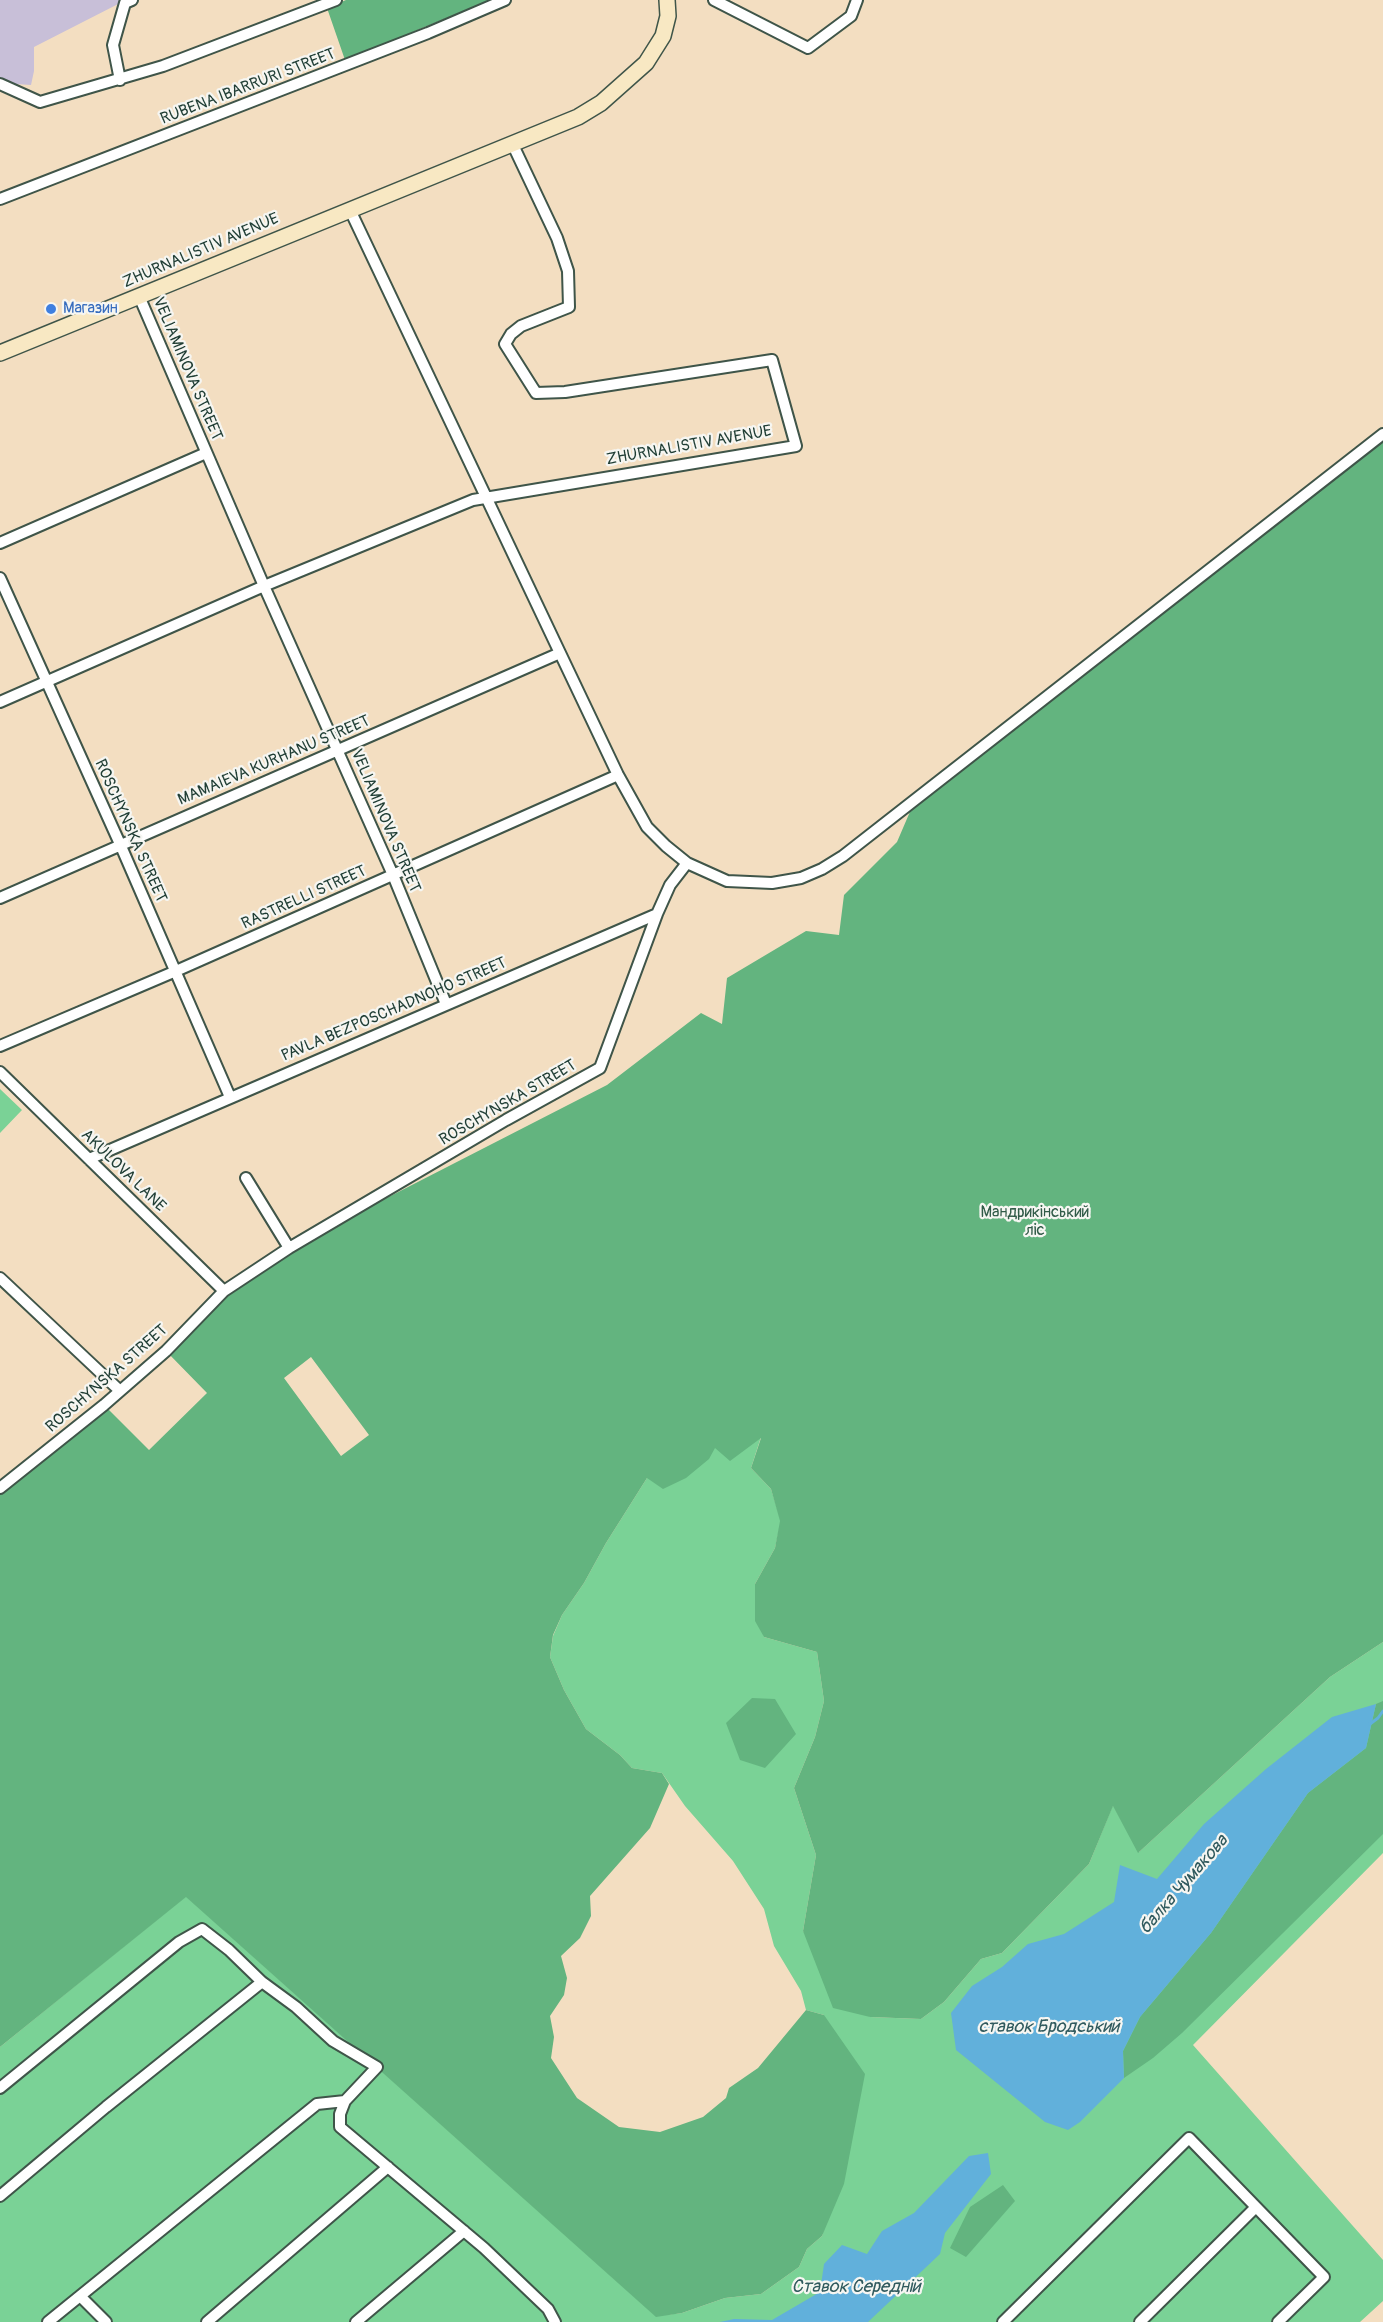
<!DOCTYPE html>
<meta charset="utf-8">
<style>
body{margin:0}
canvas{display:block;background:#f3dec1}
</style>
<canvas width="1383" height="2322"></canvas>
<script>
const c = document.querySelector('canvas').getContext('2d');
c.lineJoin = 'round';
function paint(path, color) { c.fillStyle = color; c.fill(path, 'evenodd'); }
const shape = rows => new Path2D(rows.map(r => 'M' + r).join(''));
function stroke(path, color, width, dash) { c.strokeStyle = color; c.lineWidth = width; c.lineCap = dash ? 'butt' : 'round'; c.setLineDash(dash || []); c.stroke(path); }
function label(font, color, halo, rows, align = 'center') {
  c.font = font + ' Pangolin,sans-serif'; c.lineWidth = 4.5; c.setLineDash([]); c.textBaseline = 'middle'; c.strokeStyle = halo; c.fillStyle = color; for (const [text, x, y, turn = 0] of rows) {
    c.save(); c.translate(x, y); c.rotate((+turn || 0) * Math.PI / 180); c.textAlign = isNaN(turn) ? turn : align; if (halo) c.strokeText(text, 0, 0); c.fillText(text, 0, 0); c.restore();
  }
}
paint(shape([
 [0,0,126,0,34,47,34,71,31,85,0,83]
]), '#c8bfd8');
paint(shape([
 [0,1089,22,1110,0,1133],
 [761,1437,751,1468,771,1489,781,1521,775,1548,755,1584,764,1637,817,1652,824,1701,815,1737,794,1788,816,1855,803,1931,870,2017,921,2019,944,2002,981,1959,1002,1953,1089,1864,1113,1805,1139,1852,1330,1677,1383,1642,1383,1853,1193,2045,1383,2260,1383,2301,1360,2322,0,2322,0,2047,186,1896,656,2316,682,2313,725,2298,761,2294,799,2267,807,2249,822,2236,826,2222,824,2015,806,2010,801,1991,774,1946,764,1909,733,1861,685,1806,662,1773,632,1768,620,1755,586,1729,564,1690,550,1657,553,1636,562,1615,584,1583,606,1543,647,1478,715,1447]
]), '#7ad296');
paint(shape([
 [346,0,490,0,345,60,327,8],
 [1383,434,1383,1642,1330,1677,1138,1853,1113,1806,1089,1864,1002,1953,981,1959,944,2002,921,2019,870,2017,833,2008,803,1931,816,1855,794,1788,815,1737,824,1701,817,1652,764,1637,755,1621,755,1584,775,1548,780,1521,771,1489,751,1468,761,1438,730,1461,715,1448,709,1459,686,1478,663,1489,647,1478,606,1543,584,1583,562,1615,553,1635,550,1657,564,1690,586,1729,620,1755,632,1768,662,1773,669,1784,650,1828,590,1896,591,1916,580,1938,561,1956,567,1978,564,1995,550,2016,554,2037,551,2058,577,2098,619,2127,660,2132,703,2117,726,2098,729,2088,758,2068,806,2010,824,2015,865,2074,844,2184,822,2236,807,2249,799,2267,761,2294,725,2298,682,2313,656,2317,186,1897,0,2047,0,1488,104,1405,149,1450,207,1393,166,1351,202,1312,289,1248,607,1085,701,1013,722,1024,727,978,806,931,839,935,844,895,897,842,915,800],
 [311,1357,369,1435,341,1456,284,1378],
 [752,1698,775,1699,796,1734,765,1768,740,1760,726,1723],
 [1383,1701,1383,1834,1182,2033,1153,2058,1124,2078,1123,2051,1140,2017,1211,1933,1308,1793,1366,1748,1376,1704],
 [1003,2185,1015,2201,966,2257,950,2248,970,2207]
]), '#63b47f');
paint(shape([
 [1376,1704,1366,1748,1308,1793,1211,1933,1140,2017,1123,2051,1124,2078,1080,2122,1068,2130,1045,2122,956,2050,951,2013,972,1986,1002,1967,1028,1944,1064,1934,1114,1902,1120,1865,1157,1879,1204,1824,1266,1769,1332,1717],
 [988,2153,991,2174,945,2233,940,2254,868,2322,720,2322,734,2319,772,2320,820,2292,824,2264,842,2245,867,2254,882,2231,914,2213,969,2156]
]), '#61b0db');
stroke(shape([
 [1370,1724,1378,1718,1383,1711]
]), '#61b0db', 3);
const minor = shape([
 [714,0,808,48,851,16,857,0],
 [120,80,113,45,125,3,132,0],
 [0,84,40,102,163,66,336,0],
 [0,199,428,33,505,0],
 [350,210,560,653,618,775,647,827,666,846,687,863,727,881,772,883,801,878,822,869,843,856,1383,434],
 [139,296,264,586,393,875,446,1004],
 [0,543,206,453],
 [0,578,120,844,230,1097],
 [0,702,264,586,473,500,796,446,772,360,565,392,536,393,505,344,511,334,521,326,569,307,568,271,557,238,512,143],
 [0,898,560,653],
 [0,1046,176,971,618,775],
 [0,1072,224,1291],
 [89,1159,657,914,670,885,687,863],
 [246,1178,289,1248],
 [0,1278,119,1390],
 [0,1488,104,1405,166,1351,224,1291,289,1248,506,1120,600,1068,657,914],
 [0,2088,179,1942,202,1929,229,1950,262,1982,296,2007,333,2041,377,2067,345,2101,340,2114,340,2127,484,2248,548,2309,555,2322],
 [0,2196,106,2107,262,1982],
 [80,2296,106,2322],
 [48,2322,317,2104,345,2101],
 [207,2322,388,2167],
 [356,2322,464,2231],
 [1003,2322,1189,2138,1324,2277,1278,2322],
 [1140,2322,1256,2207]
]);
const secondary = shape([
 [0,353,578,117,601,103,646,63,663,36,668,16,667,0]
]);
stroke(minor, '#3f5549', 14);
stroke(secondary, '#3f5549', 18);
stroke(minor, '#fff', 10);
stroke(secondary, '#f8e8c3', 15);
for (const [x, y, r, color] of [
 [51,309,6,"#3f7fe0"]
]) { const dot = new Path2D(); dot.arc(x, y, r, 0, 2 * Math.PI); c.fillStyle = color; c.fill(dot); stroke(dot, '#f6f6f2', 2); }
label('16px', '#1f3d34', '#f6f6f2', [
 ["RUBENA IBARRURI STREET",248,87,-21],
 ["ZHURNALISTIV AVENUE",201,251,-23],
 ["VELIAMINOVA STREET",187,369,67],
 ["ZHURNALISTIV AVENUE",689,446,-10],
 ["MAMAIEVA KURHANU STREET",274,761,-23],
 ["VELIAMINOVA STREET",385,821,67],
 ["ROSCHYNSKA STREET",130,831,66],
 ["RASTRELLI STREET",304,898,-24],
 ["PAVLA BEZPOSCHADNOHO STREET",394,1010,-23],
 ["ROSCHYNSKA STREET",508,1103,-30],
 ["AKULOVA LANE",123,1171,44],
 ["ROSCHYNSKA STREET",107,1379,-41]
]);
label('16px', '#366cbe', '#f6f6f2', [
 ["Магазин",63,309]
], 'left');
label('16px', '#315b48', '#f6f6f2', [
 ["Мандрикінський",1035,1213],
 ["ліс",1035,1231]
]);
label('italic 18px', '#305a5e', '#f6f6f2', [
 ["балка Чумакова",1184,1885,-49],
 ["ставок Бродський",1049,2027],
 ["Ставок Середній",856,2287]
]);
</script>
